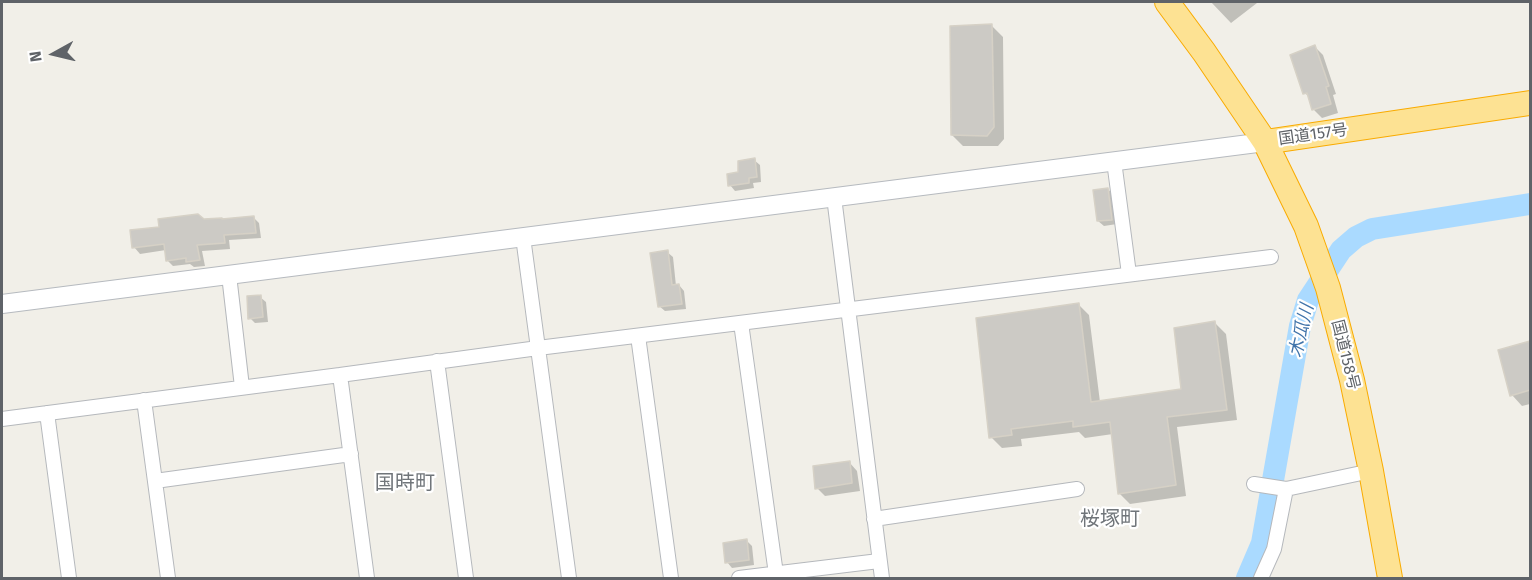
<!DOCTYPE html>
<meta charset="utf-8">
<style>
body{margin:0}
#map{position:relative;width:1532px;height:580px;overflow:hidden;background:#f1efe8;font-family:"Fira Sans",sans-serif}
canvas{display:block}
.frame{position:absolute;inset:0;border:3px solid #5f6368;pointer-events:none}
.north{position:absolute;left:24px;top:24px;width:60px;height:60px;-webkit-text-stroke:4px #fff;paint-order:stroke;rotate:262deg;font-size:16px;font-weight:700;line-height:24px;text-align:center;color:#5f6368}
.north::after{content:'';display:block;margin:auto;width:21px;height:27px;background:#5f6368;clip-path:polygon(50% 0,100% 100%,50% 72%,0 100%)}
</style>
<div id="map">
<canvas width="1532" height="580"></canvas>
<div class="frame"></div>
<div class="north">N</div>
</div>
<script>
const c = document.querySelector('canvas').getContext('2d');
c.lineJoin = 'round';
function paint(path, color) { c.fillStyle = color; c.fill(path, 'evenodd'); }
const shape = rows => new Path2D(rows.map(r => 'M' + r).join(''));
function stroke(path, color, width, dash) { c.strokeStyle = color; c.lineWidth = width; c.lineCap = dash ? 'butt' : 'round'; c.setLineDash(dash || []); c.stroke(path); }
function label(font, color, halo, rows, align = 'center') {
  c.font = font + ' "Fira Sans","Noto Sans JP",sans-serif'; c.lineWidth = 4.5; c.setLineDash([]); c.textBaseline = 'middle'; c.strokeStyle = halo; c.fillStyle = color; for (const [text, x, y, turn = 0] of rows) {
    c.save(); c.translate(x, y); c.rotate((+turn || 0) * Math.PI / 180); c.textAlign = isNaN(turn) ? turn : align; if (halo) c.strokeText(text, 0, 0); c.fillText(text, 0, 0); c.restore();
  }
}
paint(shape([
 [1211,2,1257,2,1257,3,1231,23],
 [992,26,1003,37,1004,139,998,146,963,146,952,135],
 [1315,47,1323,55,1336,94,1333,95,1338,113,1322,118,1314,110,1310,98,1305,93],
 [754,160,760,165,761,182,753,183,754,188,735,191,730,185,740,173],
 [1108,189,1113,195,1117,224,1104,226,1098,221],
 [253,217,259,223,261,238,229,240,230,249,202,251,205,266,194,267,190,264,173,266,167,260,166,250,140,254,134,247,203,220],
 [667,252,673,257,676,286,679,285,684,291,686,309,665,311,659,306],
 [260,297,266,302,268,322,255,323,250,318],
 [1078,304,1089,315,1100,402,1183,391,1215,323,1226,334,1237,420,1177,427,1186,496,1130,504,1119,493,1113,434,1085,438,1079,432,1021,439,1022,446,1002,448,991,437],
 [1530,343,1530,404,1522,406,1512,395,1500,351],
 [849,462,857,471,860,491,825,496,817,488],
 [747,541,752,546,754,565,732,568,727,562]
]), '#0003');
stroke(shape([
 [1247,578,1262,543,1300,326,1308,300,1341,250,1356,237,1372,229,1530,204]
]), '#aadaff', 22);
const building = shape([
 [992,24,994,127,987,136,951,135,950,26,992,24],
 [1315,45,1329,86,1326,87,1331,104,1312,110,1307,93,1303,94,1290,55,1315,45],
 [755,158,757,177,749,178,749,183,728,186,727,174,738,172,738,161,755,158],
 [1108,188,1112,220,1097,221,1093,190,1108,188],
 [198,214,204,219,222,218,222,219,254,216,256,233,224,235,225,243,197,245,200,260,186,262,186,258,166,261,164,244,132,248,130,230,159,227,158,219,198,214],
 [668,250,672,285,679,284,682,304,658,307,650,253,668,250],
 [261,295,263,317,248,319,247,296,261,295],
 [1079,303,1091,402,1181,389,1174,328,1215,321,1227,410,1167,417,1176,485,1118,494,1110,422,1073,427,1073,421,1011,429,1012,435,989,438,976,318,1079,303],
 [1530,341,1530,390,1510,396,1498,350,1530,341],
 [850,461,852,483,815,489,813,466,850,461],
 [747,539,749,560,725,563,723,543,747,539]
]);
paint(building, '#cccac5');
stroke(building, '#d6d1c6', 1.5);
const street = shape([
 [1114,161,1129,274],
 [834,197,882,578],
 [523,237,569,578],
 [229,275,242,387],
 [741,323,776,574],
 [638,336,671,578],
 [437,361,466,578],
 [340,375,367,578],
 [144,400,168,578],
 [47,413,69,578],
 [2,419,340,375,538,348,1271,257],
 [155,481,351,454],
 [1254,484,1286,489,1371,471],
 [874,519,1077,489],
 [739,578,879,561],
 [1261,578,1274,549,1286,489]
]);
const secondary = shape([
 [2,304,1265,142]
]);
const highway = shape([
 [1167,2,1204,52,1265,142,1306,226,1328,288,1352,380,1371,471,1390,578],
 [1265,142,1530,103]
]);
stroke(street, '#b5b8bc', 16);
stroke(secondary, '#b6babf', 20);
stroke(highway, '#f9ab00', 26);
stroke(street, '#fff', 14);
stroke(secondary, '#fff', 18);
stroke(highway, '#fde293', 24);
label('16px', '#5f6368', '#fff', [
 ["国道157号",1313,135,-8],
 ["国道158号",1345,355,76]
]);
label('italic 18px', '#4174aa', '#fff', [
 ["木瓜川",1302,331,-77]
]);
label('20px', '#70757a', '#fff', [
 ["国時町",405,483],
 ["桜塚町",1110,519]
]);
</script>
